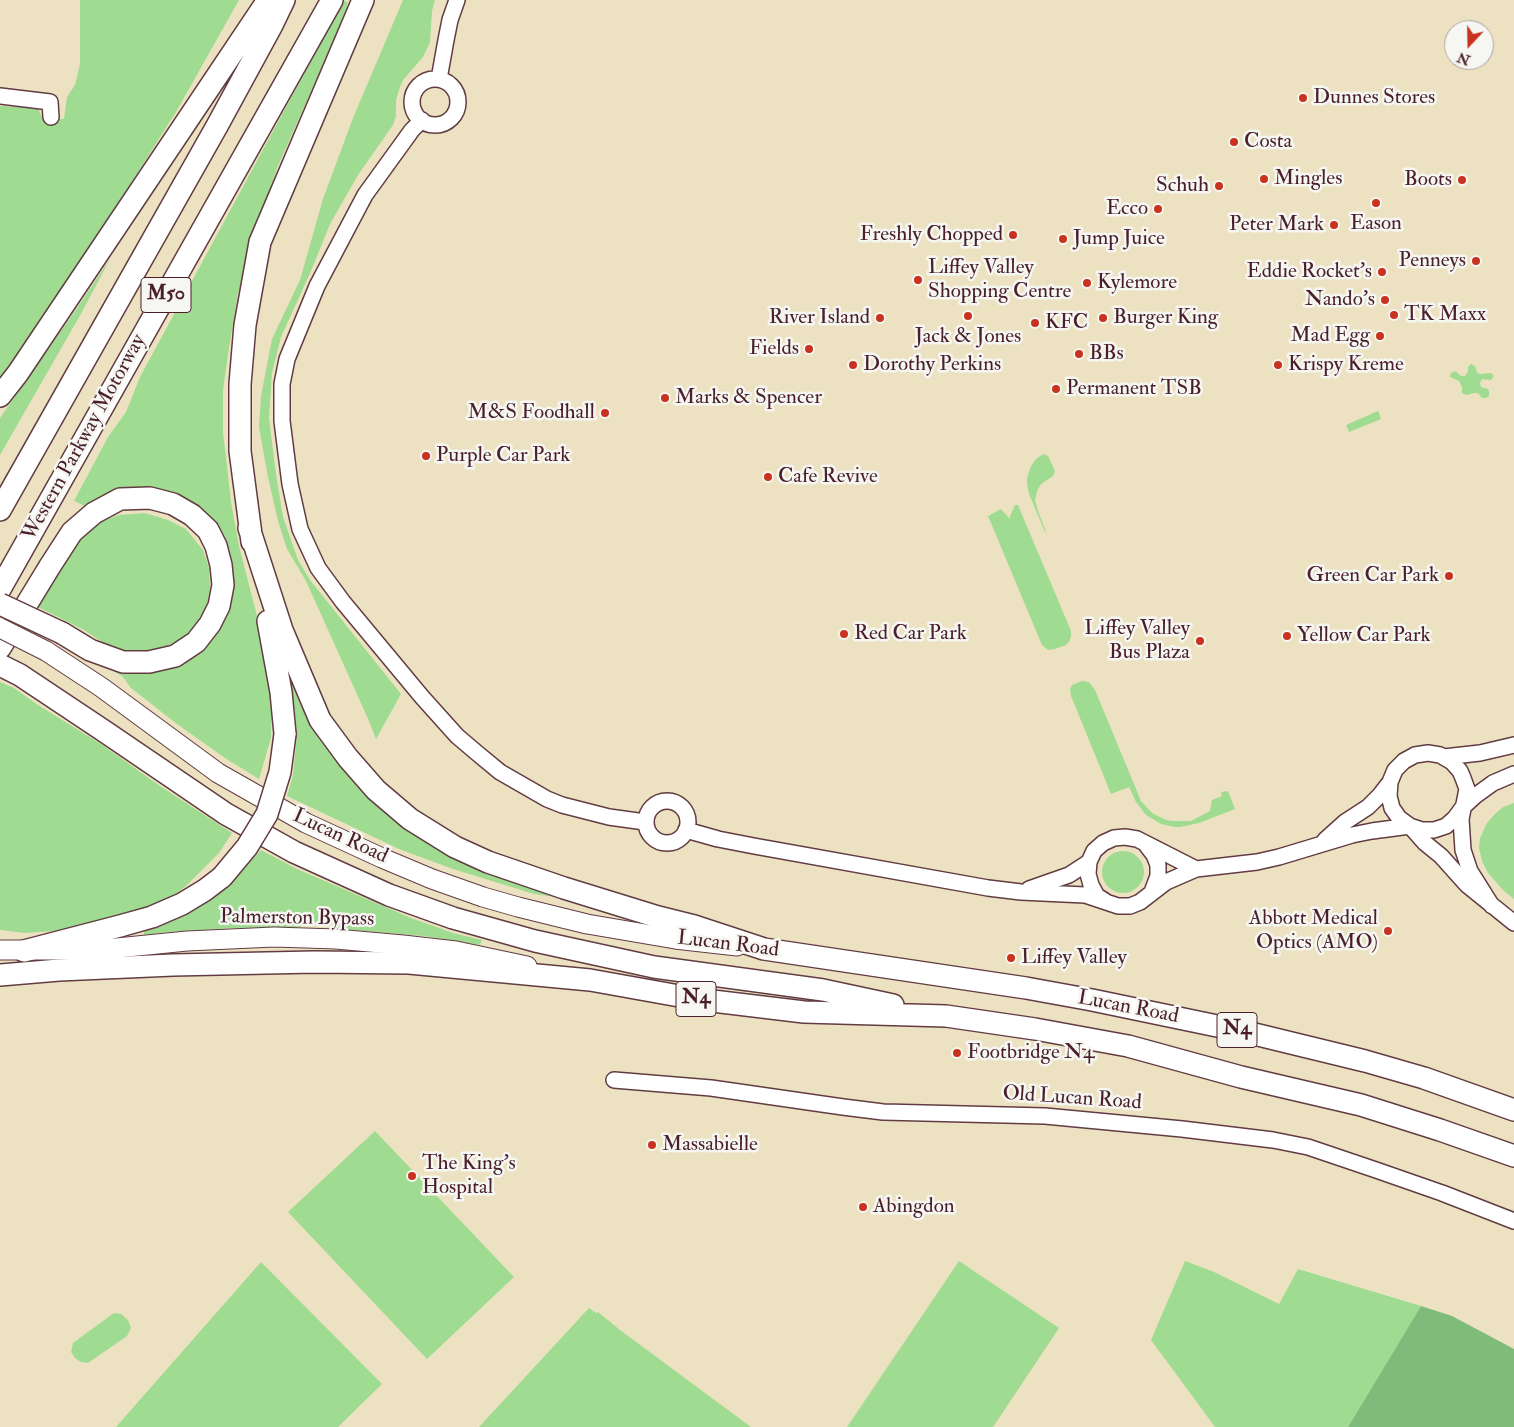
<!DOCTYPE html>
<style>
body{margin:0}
#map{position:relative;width:1514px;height:1427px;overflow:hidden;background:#ece2c1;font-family:"IM FELL Double Pica",serif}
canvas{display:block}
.north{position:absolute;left:1444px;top:20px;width:50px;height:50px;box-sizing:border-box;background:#f6f6f2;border:1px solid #b1a0a2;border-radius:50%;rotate:201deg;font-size:14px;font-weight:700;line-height:20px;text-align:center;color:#4a1f2b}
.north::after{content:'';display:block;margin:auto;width:18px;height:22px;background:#c8321e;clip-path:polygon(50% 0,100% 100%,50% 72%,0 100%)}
</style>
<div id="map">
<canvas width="1514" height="1427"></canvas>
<div class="north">N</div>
</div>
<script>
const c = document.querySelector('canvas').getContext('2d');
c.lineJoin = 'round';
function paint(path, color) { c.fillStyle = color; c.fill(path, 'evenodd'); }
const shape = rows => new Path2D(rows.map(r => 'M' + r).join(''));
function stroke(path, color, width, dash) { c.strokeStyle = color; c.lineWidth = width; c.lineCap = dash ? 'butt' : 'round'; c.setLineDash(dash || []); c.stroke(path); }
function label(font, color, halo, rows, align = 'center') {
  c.font = font + ' "IM FELL Double Pica",serif'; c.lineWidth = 5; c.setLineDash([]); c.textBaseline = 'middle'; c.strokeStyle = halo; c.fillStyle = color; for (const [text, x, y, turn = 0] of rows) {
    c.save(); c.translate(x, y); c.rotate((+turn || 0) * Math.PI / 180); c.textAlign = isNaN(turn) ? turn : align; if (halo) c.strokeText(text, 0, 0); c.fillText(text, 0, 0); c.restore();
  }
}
paint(shape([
 [80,0,239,0,176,112,114,210,41,320,0,378,0,106,38,108,42,118,64,119,67,97,75,85,80,64],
 [344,0,348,3,343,19,277,168,256,232,238,293,228,354,223,391,223,432,231,502,239,546,265,647,272,692,271,738,259,779,225,758,177,724,131,688,122,676,97,661,126,669,214,635,219,534,116,491,95,499,85,506,74,501,108,437,126,412,140,377],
 [403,0,435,0,432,11,430,42,423,57,403,80,400,87,396,100,396,116,393,125,358,175,330,224,311,271,281,337,272,373,269,418,276,474,283,517,298,560,310,580,401,694,376,739,369,721,306,581,287,549,278,521,268,477,259,427,261,396,272,339,300,280,323,199,353,118],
 [110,259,82,312,0,455,0,418,77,308],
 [1471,364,1475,366,1477,372,1479,374,1491,373,1494,376,1491,380,1482,379,1480,383,1481,387,1488,389,1489,392,1489,396,1486,398,1482,398,1478,393,1474,393,1467,395,1464,394,1462,393,1462,387,1459,381,1450,377,1451,373,1455,371,1461,376,1465,376,1468,372,1468,367],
 [1378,411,1381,419,1349,432,1346,425],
 [1043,454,1048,456,1055,471,1053,476,1041,484,1037,491,1036,496,1035,500,1038,511,1046,532,1045,532,1029,494,1027,483,1027,478,1031,466,1036,459],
 [1015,505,1018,505,1071,631,1071,636,1069,642,1066,645,1055,649,1048,650,1042,645,988,516,1001,509,1010,519,1010,516],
 [145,513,168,520,186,529,203,550,209,568,210,588,207,605,197,623,183,638,161,649,144,652,118,650,107,645,84,630,36,606,77,541,98,523,119,515],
 [286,678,291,678,299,702,323,741,353,781,391,817,607,912,576,904,557,897,534,894,453,869,399,849,287,796,293,775,297,734,295,712],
 [1082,681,1089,682,1095,690,1141,801,1152,813,1166,820,1174,821,1191,821,1210,811,1212,800,1222,796,1221,792,1228,791,1235,809,1199,823,1180,827,1174,827,1161,824,1146,815,1136,802,1129,787,1111,794,1071,696,1070,689,1072,685],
 [0,682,14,688,38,705,101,744,160,786,232,833,219,853,186,886,169,899,119,917,55,931,25,933,0,930],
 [1514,803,1514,899,1503,890,1488,873,1482,861,1479,848,1480,838,1487,823,1495,814,1503,807],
 [261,850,297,869,411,918,453,933,482,940,480,945,424,936,340,929,333,923,306,923,300,927,233,928,168,932,144,935,144,930,158,927,189,914,227,887],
 '1102 872a21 21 0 1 1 42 0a21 21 0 1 1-42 0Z',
 [375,1131,514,1277,427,1359,288,1212],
 [959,1261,1059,1328,993,1427,847,1427],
 [1185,1261,1214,1272,1279,1304,1298,1269,1421,1306,1348,1427,1215,1427,1151,1340],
 [261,1262,382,1384,338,1427,116,1427],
 [589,1308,596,1313,598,1312,620,1330,751,1427,479,1427],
 [115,1313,121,1314,128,1320,131,1328,127,1336,88,1363,81,1362,75,1358,71,1352,73,1343,111,1315]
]), '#9fdb90');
paint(shape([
 [1421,1306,1452,1316,1514,1349,1514,1427,1348,1427]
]), '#7fbb7a');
const minor = shape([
 [439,79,446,40,450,20,457,0],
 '412 102a23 23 0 1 1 46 0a23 23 0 1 1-46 0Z',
 [0,96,50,102,51,117],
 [422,120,412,130,365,195,317,286,287,359,282,384,282,421,290,484,300,529,318,568,343,602,422,697,457,736,477,753,500,772,547,799,562,805,609,817,645,822],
 [1444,757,1480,753,1514,745],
 [1390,782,1389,796,1392,808,1399,818,1410,826,1425,843,1441,856,1467,885,1514,923],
 '646 822a21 21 0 1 1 42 0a21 21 0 1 1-42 0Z',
 [686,830,718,839,754,846,988,888,1021,892,1085,895,1118,906,1130,906,1140,902,1166,882,1196,869,1257,862,1279,857,1352,835,1372,831,1410,826,1422,830,1434,830,1446,826,1455,818,1463,807,1475,796,1493,783,1514,774],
 [1325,840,1345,822,1368,807,1380,795,1390,782,1395,770,1404,761,1415,755,1428,753,1440,755,1452,762,1460,771,1463,778,1467,789,1461,819,1463,850,1470,871,1492,906],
 [1147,846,1154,855,1158,865,1158,876,1152,892],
 [1029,889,1069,875,1089,862],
 [1105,901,1097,896,1091,885,1088,874,1089,862,1094,851,1103,843,1114,838,1125,837,1137,839,1196,869],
 [614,1080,711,1088,843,1107,883,1112,1045,1116,1182,1129,1273,1140,1308,1147,1376,1170,1442,1193,1514,1221]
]);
const major = shape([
 [46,651,101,687,218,773,306,823,382,858,432,879,483,897,518,907,587,924,675,939,737,946],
 [0,950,97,950,187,941,274,937,336,939,403,945,456,951,527,966]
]);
const highway = shape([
 [0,396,18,373,268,0],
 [0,510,217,126,272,25,284,0],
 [249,528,282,630,320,720,348,758,376,790,410,819,455,847,488,862,564,888,658,917,694,926,764,949,1026,988,1092,1000,1246,1032,1365,1061,1424,1078,1514,1110],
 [252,542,240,451,240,384,245,325,260,242,363,0],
 [0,589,332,0],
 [268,621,281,692,285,734],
 [0,648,50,566,72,532,94,513,120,499,150,498,173,504,192,515,208,530,216,546,221,565,223,585,219,606,210,624,196,642,175,656,149,662,123,662,90,650,62,633],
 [0,665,20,675,104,731,226,814,294,852,389,895,453,918,535,941,654,967,823,990,893,1005],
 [24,951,120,926,152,917,182,904,205,890,222,877],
 [0,975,59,970,173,965,314,962,409,963,590,980,696,999,804,1012,946,1016,1035,1029,1128,1046,1241,1077,1361,1105,1440,1130,1514,1156]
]);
stroke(minor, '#623c42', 18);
stroke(major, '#623c42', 21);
stroke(highway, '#623c42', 24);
stroke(minor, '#fff', 15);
stroke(major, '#fff', 19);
stroke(highway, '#fff', 21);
const majorBridge = shape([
 [0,628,46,651]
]);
const highwayBridge = shape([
 [0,604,62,633],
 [222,877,247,847,267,814,280,772,285,734]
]);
stroke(majorBridge, '#623c42', 21, []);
stroke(highwayBridge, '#623c42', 24, []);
stroke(majorBridge, '#fff', 19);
stroke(highwayBridge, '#fff', 21);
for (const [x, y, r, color] of [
 [1303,98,5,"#c8321e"],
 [1234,142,5,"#c8321e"],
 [1264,179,5,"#c8321e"],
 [1462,180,5,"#c8321e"],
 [1219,186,5,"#c8321e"],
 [1376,203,5,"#c8321e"],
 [1158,209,5,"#c8321e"],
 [1334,225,5,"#c8321e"],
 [1013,235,5,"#c8321e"],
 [1063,239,5,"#c8321e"],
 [1476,261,5,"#c8321e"],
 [1382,272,5,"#c8321e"],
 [918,280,5,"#c8321e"],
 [1087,283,5,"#c8321e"],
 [1385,300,5,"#c8321e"],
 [1394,315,5,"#c8321e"],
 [968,316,5,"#c8321e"],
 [880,318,5,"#c8321e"],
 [1103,318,5,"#c8321e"],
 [1035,323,5,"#c8321e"],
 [1380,336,5,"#c8321e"],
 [809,349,5,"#c8321e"],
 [1079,354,5,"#c8321e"],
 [853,365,5,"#c8321e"],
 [1278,365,5,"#c8321e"],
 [1056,389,5,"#c8321e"],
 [665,398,5,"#c8321e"],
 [605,413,5,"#c8321e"],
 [426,456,5,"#c8321e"],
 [768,477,5,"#c8321e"],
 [1449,576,5,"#c8321e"],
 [844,634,5,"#c8321e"],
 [1287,636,5,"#c8321e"],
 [1200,641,5,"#c8321e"],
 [1388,931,5,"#c8321e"],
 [1011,958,5,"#c8321e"],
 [957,1053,5,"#c8321e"],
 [652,1145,5,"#c8321e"],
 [412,1176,5,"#c8321e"],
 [863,1207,5,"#c8321e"]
]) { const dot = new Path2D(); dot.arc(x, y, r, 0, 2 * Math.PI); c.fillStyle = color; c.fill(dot); stroke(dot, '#f6f6f2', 2); }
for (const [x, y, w] of [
 [166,295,50],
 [696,999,40],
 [1237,1030,40]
]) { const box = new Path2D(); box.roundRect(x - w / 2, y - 17.5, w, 35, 4); c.fillStyle = '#f6f6f2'; c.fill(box); stroke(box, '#4a1f2b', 1); }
label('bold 20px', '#4a1f2b', null, [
 ["M50",166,295],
 ["N4",696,999],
 ["N4",1237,1030]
]);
label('21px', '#4a1f2b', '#f6f6f2', [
 ["Dunnes Stores",1313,98],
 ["Costa",1244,142],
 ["Mingles",1274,179],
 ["Boots",1452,180,"right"],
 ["Schuh",1209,186,"right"],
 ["Ecco",1148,209,"right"],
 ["Eason",1376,224,"center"],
 ["Peter Mark",1324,225,"right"],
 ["Freshly Chopped",1003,235,"right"],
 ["Jump Juice",1073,239],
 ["Penneys",1466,261,"right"],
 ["Liffey Valley",928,268],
 ["Shopping Centre",928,292],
 ["Eddie Rocket's",1372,272,"right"],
 ["Kylemore",1097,283],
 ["Nando's",1375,300,"right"],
 ["TK Maxx",1404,315],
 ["River Island",870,318,"right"],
 ["Burger King",1113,318],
 ["KFC",1045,323],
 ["Mad Egg",1370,336,"right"],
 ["Jack & Jones",968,337,"center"],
 ["Fields",799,349,"right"],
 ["BBs",1089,354],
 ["Dorothy Perkins",863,365],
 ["Krispy Kreme",1288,365],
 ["Permanent TSB",1066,389],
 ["Marks & Spencer",675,398],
 ["M&S Foodhall",595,413,"right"],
 ["Purple Car Park",436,456],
 ["Cafe Revive",778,477],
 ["Green Car Park",1439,576,"right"],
 ["Liffey Valley",1190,629,"right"],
 ["Bus Plaza",1190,653,"right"],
 ["Red Car Park",854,634],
 ["Yellow Car Park",1297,636],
 ["Abbott Medical",1378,919,"right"],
 ["Optics (AMO)",1378,943,"right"],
 ["Liffey Valley",1021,958],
 ["Footbridge N4",967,1053],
 ["Massabielle",662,1145],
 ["The King's",422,1164],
 ["Hospital",422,1188],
 ["Abingdon",873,1207]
], 'left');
label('21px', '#4a1f2b', '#f6f6f2', [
 ["Western Parkway Motorway",85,438,-61],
 ["Lucan Road",340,837,25],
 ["Palmerston Bypass",297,919,1],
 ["Lucan Road",728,945,7],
 ["Lucan Road",1128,1008,11],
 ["Old Lucan Road",1072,1099,4]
]);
</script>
